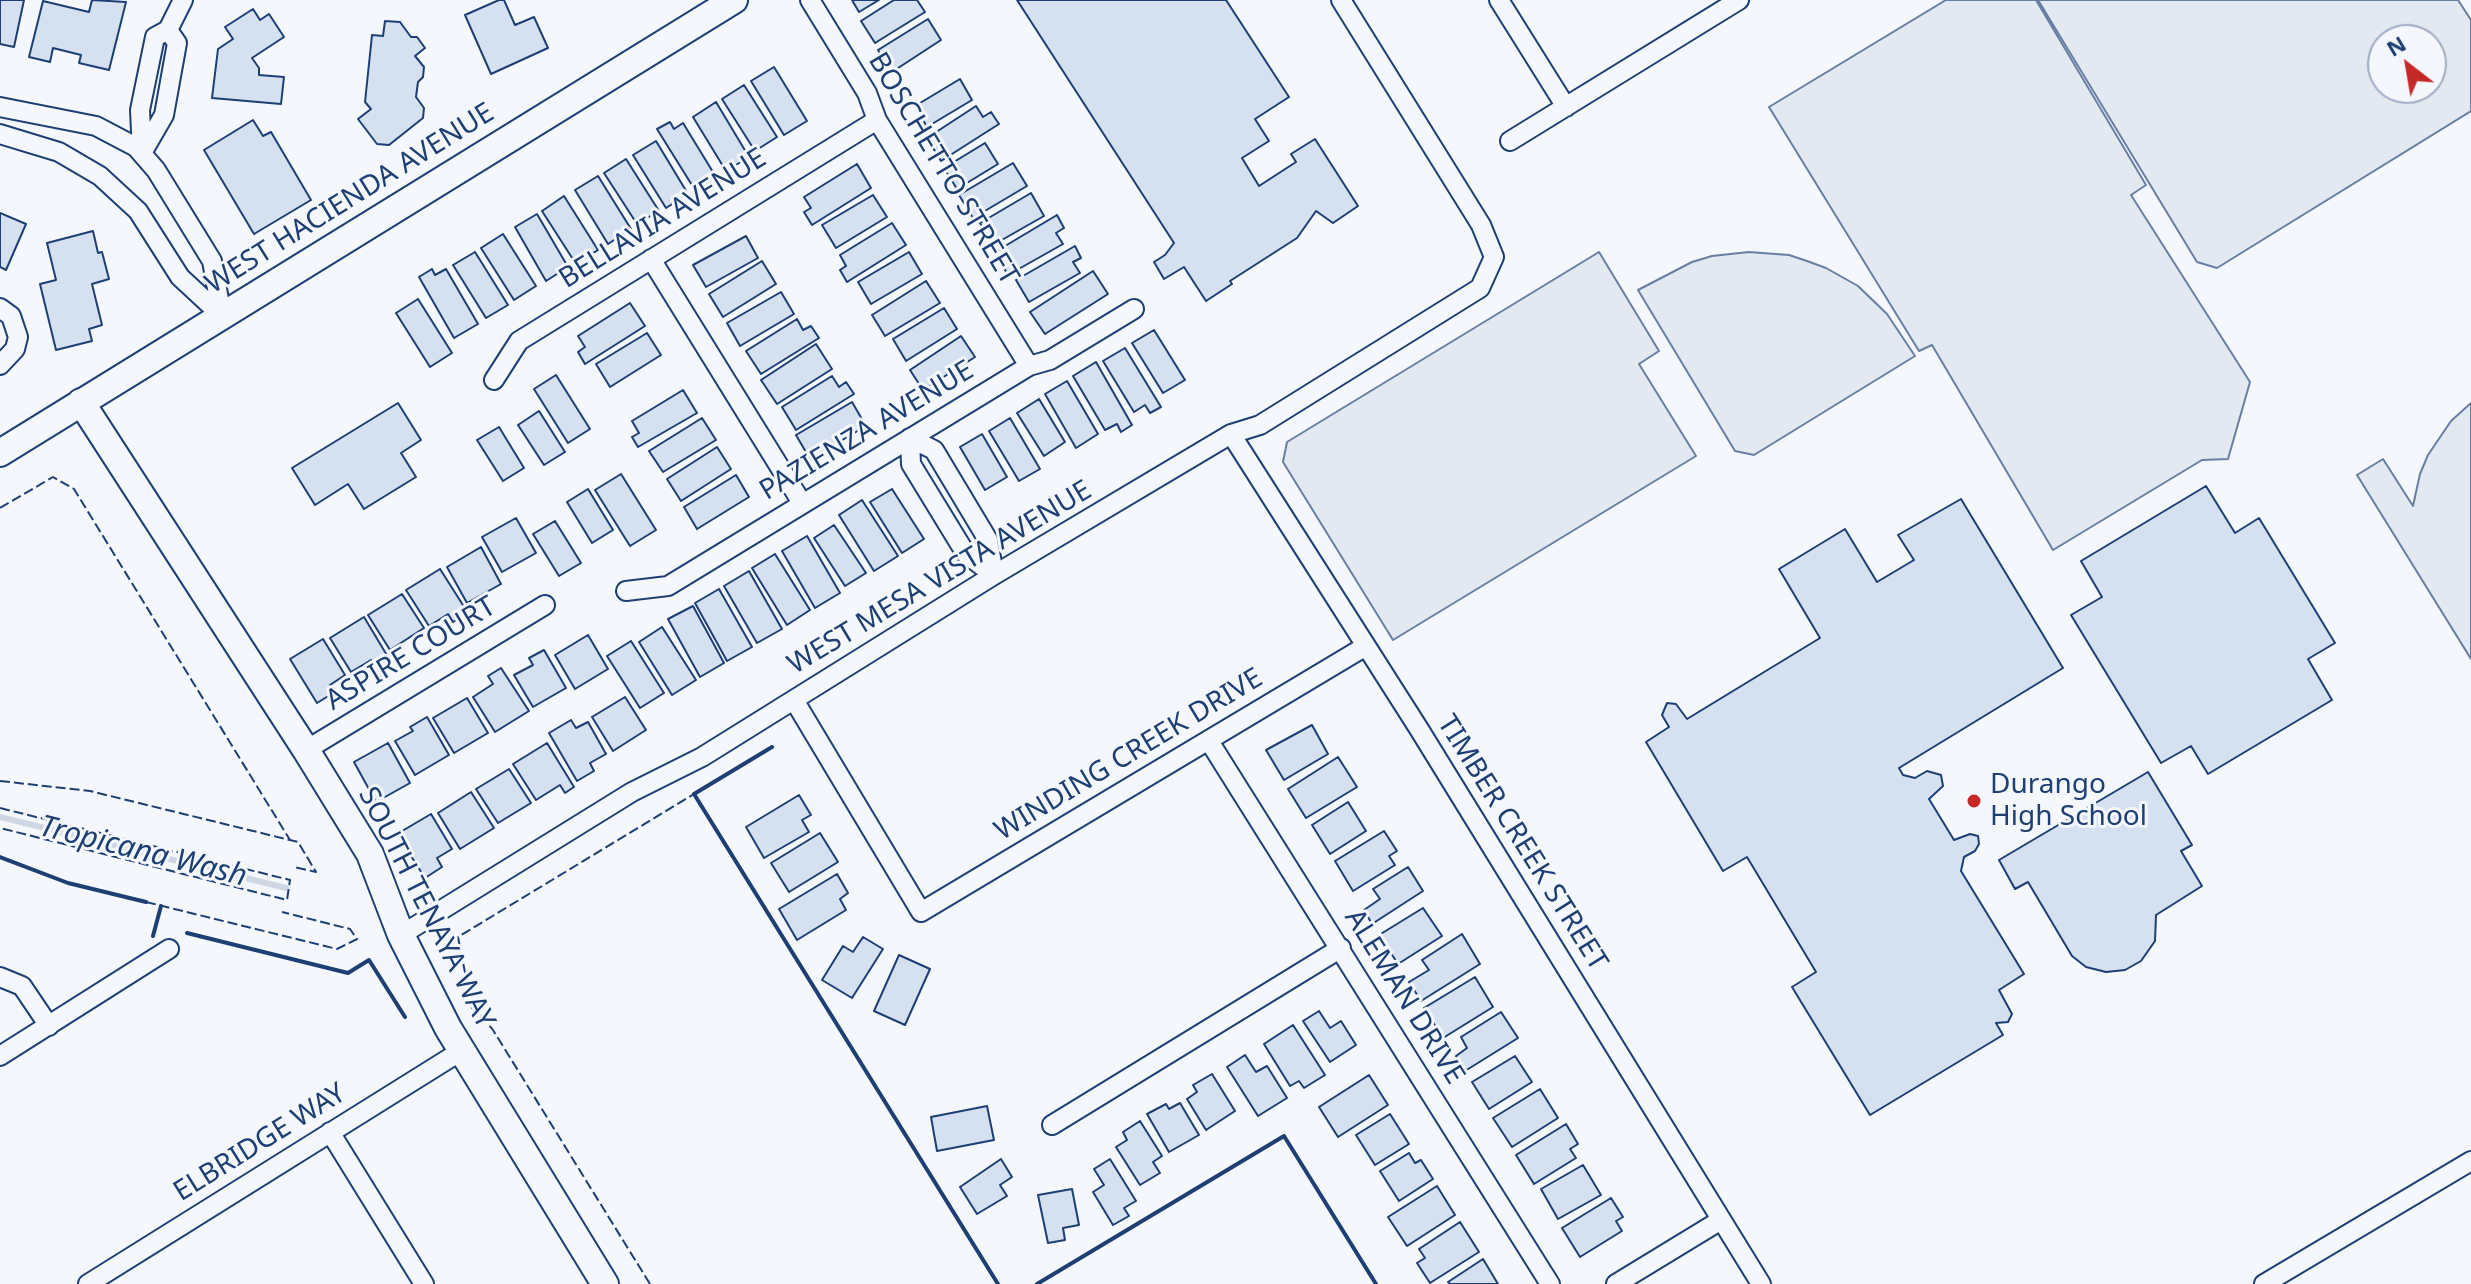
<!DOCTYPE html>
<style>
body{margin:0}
#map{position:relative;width:2471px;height:1284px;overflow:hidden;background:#f4f7fb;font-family:"Noto Sans",sans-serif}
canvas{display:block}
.north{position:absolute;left:2367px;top:24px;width:80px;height:80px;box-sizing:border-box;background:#f4f7fb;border:2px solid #9eadc5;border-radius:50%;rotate:329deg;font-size:22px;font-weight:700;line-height:32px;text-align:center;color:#1d3f73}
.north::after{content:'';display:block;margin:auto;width:28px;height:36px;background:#c62828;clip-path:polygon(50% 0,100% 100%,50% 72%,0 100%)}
</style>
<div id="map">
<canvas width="2471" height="1284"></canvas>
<div class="north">N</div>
</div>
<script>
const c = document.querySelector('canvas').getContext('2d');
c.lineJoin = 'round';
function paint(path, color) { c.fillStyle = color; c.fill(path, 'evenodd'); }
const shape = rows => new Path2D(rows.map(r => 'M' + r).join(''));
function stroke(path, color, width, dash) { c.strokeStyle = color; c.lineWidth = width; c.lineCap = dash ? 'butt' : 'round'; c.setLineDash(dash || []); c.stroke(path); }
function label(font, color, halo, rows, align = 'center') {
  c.font = font + ' "Noto Sans",sans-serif'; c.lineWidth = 6; c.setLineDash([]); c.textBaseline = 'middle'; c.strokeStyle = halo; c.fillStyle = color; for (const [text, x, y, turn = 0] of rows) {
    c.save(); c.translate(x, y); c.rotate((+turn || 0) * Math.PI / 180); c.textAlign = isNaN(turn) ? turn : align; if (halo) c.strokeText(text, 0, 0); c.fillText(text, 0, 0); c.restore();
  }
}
const green = shape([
 [1946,0,2036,0,2146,185,2131,195,2250,382,2228,459,2202,460,2053,550,1932,345,1919,351,1769,107,1946,0],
 [2038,0,2458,0,2471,20,2471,111,2217,268,2197,262,2038,0],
 [2383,40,2431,40,2431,88,2383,88,2383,40],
 [1599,252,1659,351,1639,364,1696,456,1393,640,1283,462,1287,442,1599,252],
 [1749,252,1789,255,1807,261,1826,268,1858,286,1887,314,1915,356,1754,455,1735,451,1638,290,1692,262,1712,256,1749,252],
 [2471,403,2471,659,2357,475,2383,459,2413,506,2420,474,2428,455,2451,421,2471,403]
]);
paint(green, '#e3e9f0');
stroke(green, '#687fa3', 2);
stroke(shape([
 [0,817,286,888]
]), '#cfd7e4', 6);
const building = shape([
 [0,0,24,0,14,47,0,44,0,0],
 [92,0,126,2,109,70,79,63,81,55,53,48,50,62,29,57,43,1,89,12,92,0],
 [499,0,504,0,515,25,534,17,548,48,491,74,465,15,499,0],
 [852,0,879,0,859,12,852,0],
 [894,0,917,0,925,12,875,43,861,21,894,0],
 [1017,0,1226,0,1289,97,1255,119,1269,141,1242,158,1259,186,1296,162,1291,154,1315,139,1358,206,1333,223,1316,211,1297,238,1230,281,1232,284,1206,301,1184,267,1164,279,1154,262,1165,255,1174,243,1017,0],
 [253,9,260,20,269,14,284,37,252,58,259,68,259,75,284,77,281,104,212,98,218,49,233,39,225,27,253,9],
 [928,19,941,40,892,72,878,50,928,19],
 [385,21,400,22,411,37,417,37,425,48,415,56,424,67,423,77,418,82,416,97,424,108,423,118,389,145,377,144,358,119,371,109,365,102,372,35,383,36,385,21],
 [774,67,807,121,784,135,751,81,774,67],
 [960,79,972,100,927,127,915,106,960,79],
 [744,85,777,137,755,151,722,99,744,85],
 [716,102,749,157,726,171,693,117,716,102],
 [976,106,983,117,991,112,999,124,941,161,927,138,976,106],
 [253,120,263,136,271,132,311,200,254,234,204,150,253,120],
 [670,122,674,129,683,123,716,177,695,190,657,129,670,122],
 [656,141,688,194,666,208,633,155,656,141],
 [985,143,998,164,957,189,944,168,985,143],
 [626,159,659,211,637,224,604,173,626,159],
 [1013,163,1027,186,973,218,959,195,1013,163],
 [857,164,871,188,812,225,804,212,811,208,804,197,857,164],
 [598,176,631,229,608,244,575,190,598,176],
 [1031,193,1044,216,993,245,980,223,1031,193],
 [873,195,887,217,836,248,822,225,873,195],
 [564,196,598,250,576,264,542,211,564,196],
 [0,213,26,224,6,270,0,267,0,213],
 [537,214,568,267,546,281,515,227,537,214],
 [1057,215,1064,228,1056,233,1063,244,1008,275,995,252,1057,215],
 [892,223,906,245,847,282,840,270,846,266,840,255,892,223],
 [93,231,98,253,102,252,109,279,92,284,102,325,89,329,92,341,56,350,40,284,56,280,47,243,93,231],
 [503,234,536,286,514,300,481,248,503,234],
 [746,236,758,258,706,287,693,265,746,236],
 [1075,246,1081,258,1073,262,1080,273,1029,302,1016,280,1075,246],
 [475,252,508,305,486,318,453,265,475,252],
 [909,252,922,274,871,304,858,282,909,252],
 [762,261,776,284,723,317,709,294,762,261],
 [432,269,435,275,446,269,478,324,454,338,419,277,432,269],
 [1093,271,1108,294,1045,334,1030,312,1093,271],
 [926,281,940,303,885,336,872,315,926,281],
 [781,292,794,314,740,346,727,323,781,292],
 [418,299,452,353,430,367,396,313,418,299],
 [630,303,645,326,585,364,578,352,585,347,578,336,630,303],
 [944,308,957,329,906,361,893,339,944,308],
 [797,319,803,330,811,326,819,338,761,374,746,351,797,319],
 [1154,330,1185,380,1163,393,1132,343,1154,330],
 [647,333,661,355,610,387,596,364,647,333],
 [961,336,975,357,923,390,910,370,961,336],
 [816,344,832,369,777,404,761,380,816,344],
 [1125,348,1161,407,1150,413,1145,405,1134,412,1103,361,1125,348],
 [1096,362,1132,425,1121,432,1117,424,1105,430,1073,376,1096,362],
 [556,375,590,429,568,443,534,389,556,375],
 [832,376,839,387,846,382,854,394,796,430,782,407,832,376],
 [1067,381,1098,434,1076,448,1045,394,1067,381],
 [683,390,697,413,638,447,632,437,639,433,632,421,683,390],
 [1039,399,1065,442,1044,456,1017,413,1039,399],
 [852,402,866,426,810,459,796,435,852,402],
 [398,403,421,440,401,453,416,477,364,509,348,484,315,505,292,468,398,403],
 [539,411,565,452,544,465,518,425,539,411],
 [702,418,716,440,663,472,649,451,702,418],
 [1010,418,1040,469,1019,481,989,431,1010,418],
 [499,427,524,468,503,481,477,440,499,427],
 [982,434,1007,477,985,490,960,447,982,434],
 [717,447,731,469,681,501,667,479,717,447],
 [621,474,656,530,630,546,595,490,621,474],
 [736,475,749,497,697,529,684,507,736,475],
 [2206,486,2235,533,2259,518,2335,643,2308,659,2332,700,2208,774,2191,746,2161,763,2071,615,2102,597,2081,561,2206,486],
 [588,489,613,530,592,543,567,502,588,489],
 [892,489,924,539,902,553,870,502,892,489],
 [1961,499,2063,668,1899,768,1903,775,1915,778,1927,771,1941,775,1943,786,1929,799,1954,840,1970,834,1978,836,1979,844,1975,851,1964,857,1961,871,2024,974,1999,990,2012,1014,2008,1022,1996,1023,2003,1035,1870,1115,1792,987,1816,972,1747,857,1723,871,1646,742,1669,727,1662,715,1667,703,1676,704,1687,719,1820,638,1779,569,1845,529,1877,582,1914,560,1898,535,1961,499],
 [862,500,898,556,874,571,839,515,862,500],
 [516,518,536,553,502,572,482,537,516,518],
 [555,521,581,563,559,576,533,534,555,521],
 [834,525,866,573,845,586,814,538,834,525],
 [807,536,840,593,815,608,782,551,807,536],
 [481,547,501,584,467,603,447,567,481,547],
 [775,554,810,610,787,625,752,568,775,554],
 [440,569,468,613,453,622,448,614,429,626,406,590,440,569],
 [749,571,782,629,757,643,724,586,749,571],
 [719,589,752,647,727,661,695,603,719,589],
 [402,594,424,628,390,650,368,615,402,594],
 [693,606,724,663,700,677,668,619,693,606],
 [364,617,388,657,374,665,371,660,351,672,330,638,364,617],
 [662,627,696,680,672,695,639,642,662,627],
 [588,635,608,669,575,689,555,655,588,635],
 [323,639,345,675,330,685,335,692,317,703,290,659,323,639],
 [631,641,664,693,640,708,607,656,631,641],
 [544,650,566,688,533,707,514,675,533,665,529,658,544,650],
 [501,668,529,711,495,732,473,697,493,684,488,676,501,668],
 [625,697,646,730,613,751,592,717,625,697],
 [467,698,488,733,454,753,433,718,467,698],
 [427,717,449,755,415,775,395,741,413,731,410,727,427,717],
 [571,720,576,728,588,722,606,754,590,763,594,771,577,781,549,733,571,720],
 [1312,725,1328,754,1284,780,1266,750,1312,725],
 [388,743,410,783,376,802,354,762,388,743],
 [547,743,574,787,565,793,560,785,536,800,513,764,547,743],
 [1338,757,1357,787,1306,818,1288,789,1338,757],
 [509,769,531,803,498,823,476,789,509,769],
 [2148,772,2192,845,2181,851,2202,886,2156,915,2155,941,2141,961,2125,970,2106,972,2086,967,2072,956,2028,882,2015,889,1999,860,2148,772],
 [471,792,494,828,460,849,438,813,471,792],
 [799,795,811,815,802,820,809,832,764,858,746,827,799,795],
 [1348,802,1366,831,1330,854,1312,825,1348,802],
 [431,814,452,849,437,858,442,867,425,878,397,834,431,814],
 [1384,831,1397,851,1389,856,1395,865,1353,891,1335,861,1384,831],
 [820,833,838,862,789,892,771,863,820,833],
 [1408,867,1423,891,1372,924,1364,910,1380,899,1373,889,1408,867],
 [837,874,848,893,840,899,846,910,797,940,779,909,837,874],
 [1423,908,1442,936,1398,964,1379,935,1423,908],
 [1462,934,1480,964,1421,1001,1409,982,1429,970,1422,960,1462,934],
 [863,937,883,949,852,998,822,980,843,946,853,952,863,937],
 [899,955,930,969,905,1025,874,1011,899,955],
 [1475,977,1493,1007,1443,1038,1424,1008,1475,977],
 [1319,1011,1330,1028,1341,1021,1356,1045,1330,1062,1303,1021,1319,1011],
 [1501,1012,1518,1038,1465,1071,1456,1056,1467,1048,1461,1037,1501,1012],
 [1293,1025,1325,1075,1304,1088,1299,1081,1290,1086,1264,1044,1293,1025],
 [1245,1055,1256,1072,1267,1066,1287,1098,1258,1116,1227,1067,1245,1055],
 [1515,1056,1532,1082,1489,1109,1472,1082,1515,1056],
 [1212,1074,1235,1111,1206,1130,1187,1099,1197,1092,1193,1085,1212,1074],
 [1369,1075,1388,1105,1338,1137,1319,1107,1369,1075],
 [1540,1089,1558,1118,1512,1147,1493,1118,1540,1089],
 [1180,1103,1199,1135,1169,1152,1147,1114,1166,1104,1169,1109,1180,1103],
 [987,1106,994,1140,937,1151,931,1117,987,1106],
 [1390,1114,1409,1144,1375,1165,1356,1135,1390,1114],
 [1140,1121,1162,1156,1153,1162,1160,1173,1140,1185,1116,1147,1127,1140,1123,1132,1140,1121],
 [1566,1124,1578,1144,1570,1149,1576,1158,1534,1184,1516,1155,1566,1124],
 [1409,1153,1415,1163,1421,1160,1433,1179,1399,1201,1380,1171,1409,1153],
 [1001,1159,1012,1177,1000,1185,1007,1196,977,1214,960,1187,1001,1159],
 [1110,1159,1136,1201,1124,1208,1129,1216,1113,1225,1093,1192,1104,1185,1094,1169,1110,1159],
 [1583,1165,1601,1195,1558,1219,1541,1189,1583,1165],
 [1437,1186,1455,1215,1407,1246,1388,1217,1437,1186],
 [1072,1189,1079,1225,1063,1228,1065,1240,1048,1243,1038,1195,1072,1189],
 [1611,1198,1623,1217,1616,1221,1622,1231,1580,1257,1562,1228,1611,1198],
 [1460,1222,1479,1252,1430,1283,1417,1263,1425,1258,1419,1249,1460,1222],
 [1483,1259,1498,1284,1450,1284,1448,1282,1483,1259]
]);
paint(building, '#d5e0f0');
stroke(building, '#1d3f73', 2);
const street = shape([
 [810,0,867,93,877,120,1029,366],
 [1499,0,1566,107],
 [0,107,96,126,136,147,156,170,212,261,222,316],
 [0,134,59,152,100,176,138,211,180,277,222,316],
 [1510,141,1739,0],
 [142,153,140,110,155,37,168,30,183,0],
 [142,153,164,115,177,43,168,30],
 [651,259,802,503],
 [0,308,11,316,18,337,15,349,0,365],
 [494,380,519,341,877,120],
 [1231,434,1419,729,1761,1284],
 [910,438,934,450,988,540,994,575],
 [910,438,911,464,966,554,994,575],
 [626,591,668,586,1029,366,1050,360,1134,309],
 [794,700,921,912,1366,646],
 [1209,741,1550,1284],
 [306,750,545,605],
 [401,935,632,792,702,757,994,575,1231,434,1260,425,1480,288,1494,257,1481,225,1341,0],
 [0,977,22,986,49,1026],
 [0,1056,169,949],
 [1052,1125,1341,948],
 [330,1132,424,1284],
 [88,1284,461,1051],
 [1616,1284,1721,1220],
 [2264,1284,2471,1161]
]);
const secondary = shape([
 [81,402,306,750,370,854,401,935,448,1028,605,1284],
 [0,453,734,0]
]);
stroke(street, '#1d3f73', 22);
stroke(secondary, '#1d3f73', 30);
stroke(street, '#f4f7fb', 18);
stroke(secondary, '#f4f7fb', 26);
stroke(shape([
 [0,508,53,477,74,489,290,840],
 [0,781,90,791,298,842,316,872,294,867],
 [0,808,290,880,287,900,0,828],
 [146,902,337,949,357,939,350,929,282,912],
 [650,1284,493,1030,481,1015,472,1008,458,937,694,794]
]), '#1d3f73', 2, [10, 4]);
stroke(shape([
 [772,747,694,794,998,1284],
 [0,857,68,883,146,902],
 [187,933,348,973,369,960,405,1017],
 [153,936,161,906],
 [1037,1284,1284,1136,1376,1284]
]), '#1d3f73', 4);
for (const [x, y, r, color] of [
 [1974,801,8,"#c62828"]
]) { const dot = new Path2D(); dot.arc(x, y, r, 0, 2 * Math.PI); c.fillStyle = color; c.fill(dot); stroke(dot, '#f4f7fb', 3); }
label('28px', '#1d3f73', '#f4f7fb', [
 ["BOSCHETTO STREET",943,169,59],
 ["WEST HACIENDA AVENUE",350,199,-32],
 ["BELLAVIA AVENUE",663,219,-32],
 ["PAZIENZA AVENUE",867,431,-31],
 ["WEST MESA VISTA AVENUE",940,578,-31],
 ["ASPIRE COURT",411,654,-31],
 ["WINDING CREEK DRIVE",1129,755,-31],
 ["TIMBER CREEK STREET",1522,843,58],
 ["SOUTH TENAYA WAY",426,908,63],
 ["ALEMAN DRIVE",1404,997,58],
 ["ELBRIDGE WAY",260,1143,-32]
]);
label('28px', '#1d3f73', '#f4f7fb', [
 ["Durango",1990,785],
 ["High School",1990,817]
], 'left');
label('italic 30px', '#1d3f73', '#f4f7fb', [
 ["Tropicana Wash",143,852,14]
]);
</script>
